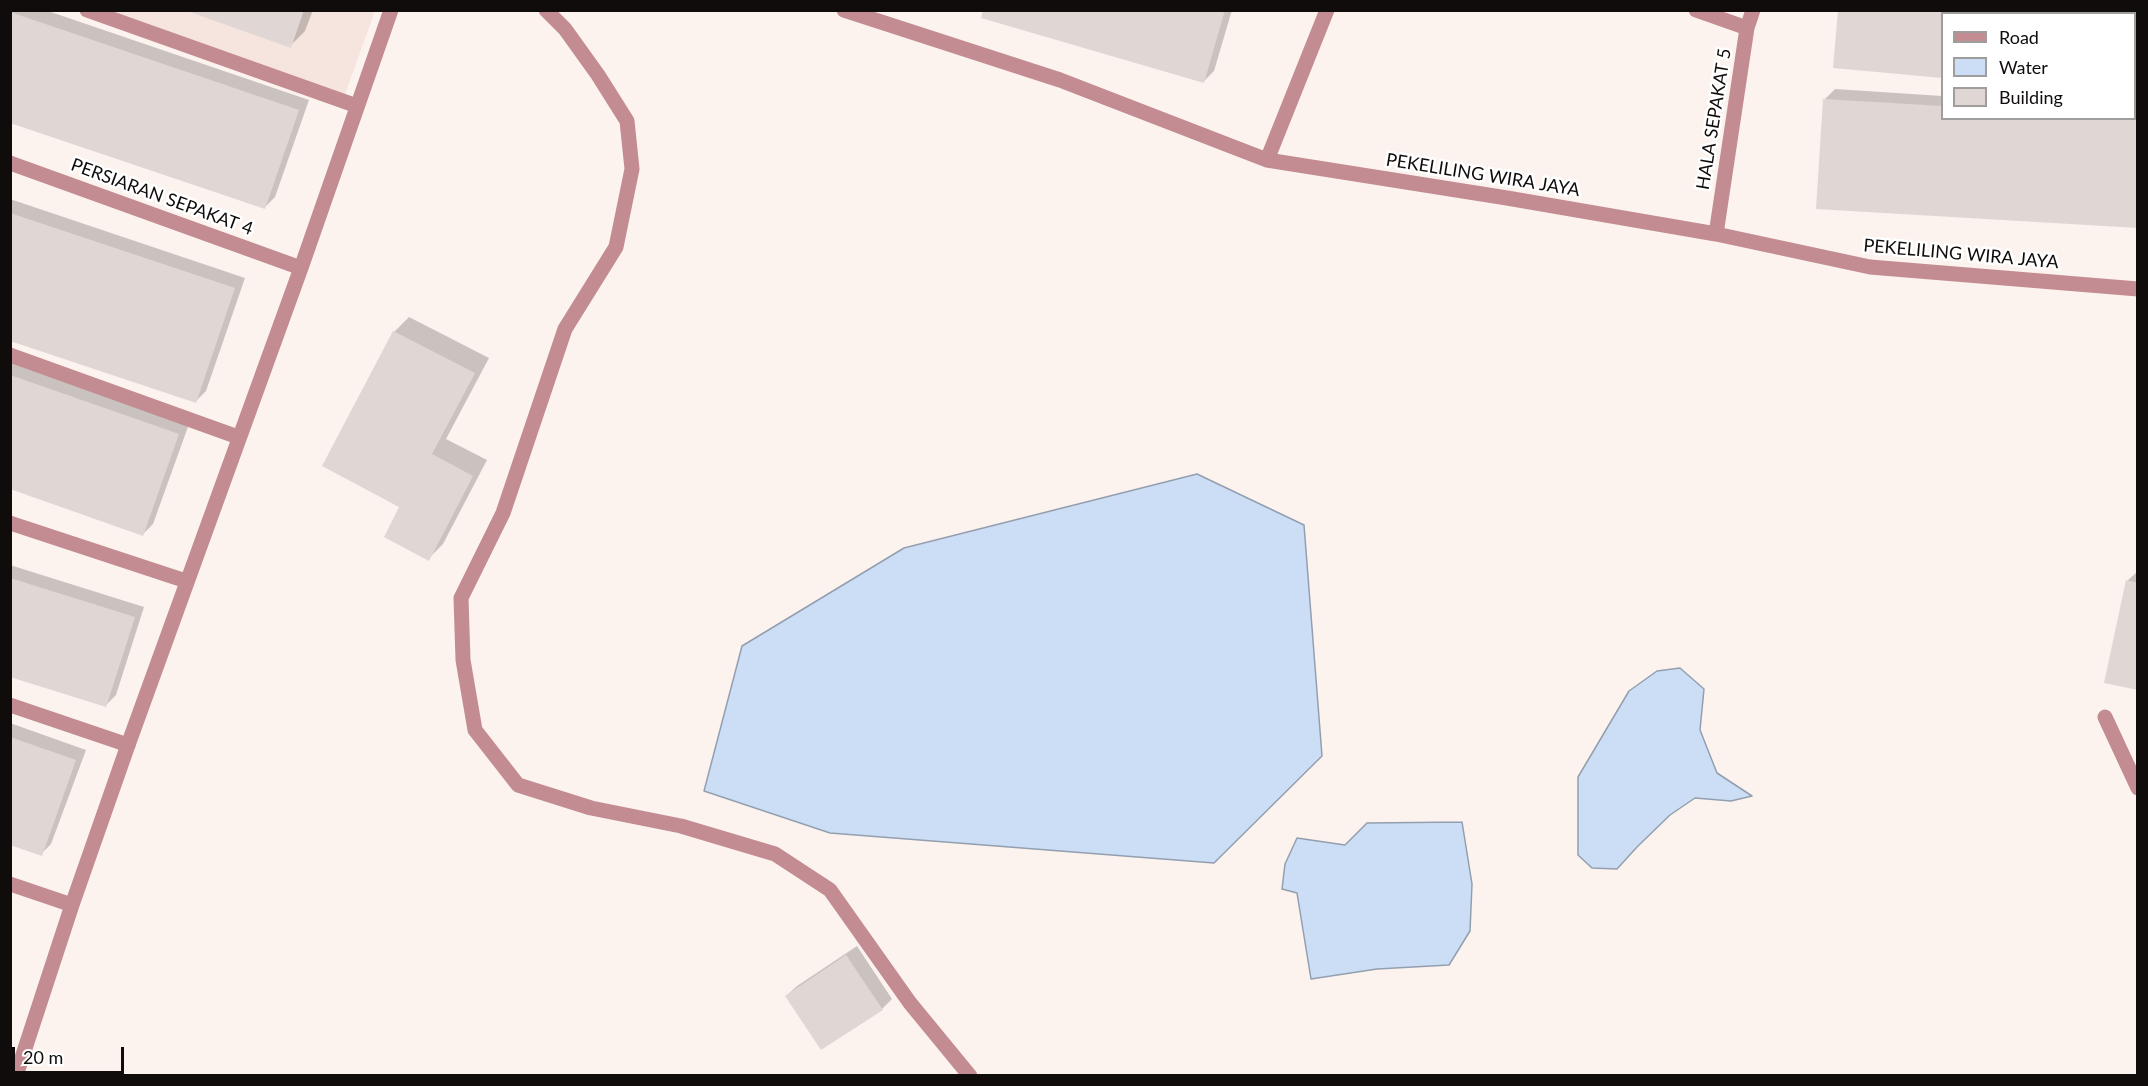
<!DOCTYPE html>
<style>
body{margin:0}
#map{position:relative;width:2148px;height:1086px;overflow:hidden;background:#fcf3ef;font-family:Lato,sans-serif}
canvas{display:block}
.frame{position:absolute;inset:0;border:12px solid #0f0c0b;pointer-events:none}
.legend{position:absolute;left:1941px;top:12px;width:195px;height:108px;box-sizing:border-box;background:#fff;border:2px solid #9f9e9d;margin:0;padding:8px 10px;list-style:none;font-size:18px;color:#0f0c0b}
.legend li{display:flex;align-items:center;gap:12px;height:30px}
.legend b{width:30px;border:2px solid #9f9e9d}
.scale{position:absolute;left:12px;top:1047px;width:112px;height:27px;box-sizing:border-box;border:3px solid #0f0c0b;border-top:0;padding-left:8px;font-size:18px;line-height:21px;white-space:nowrap;color:#0f0c0b;-webkit-text-stroke:4px #fff;paint-order:stroke}
</style>
<div id="map">
<canvas width="2148" height="1086"></canvas>
<div class="frame"></div>
<ul class="legend">
<li><b style="height:8px;background:#c38c92"></b>Road</li>
<li><b style="height:16px;background:#ccdef5"></b>Water</li>
<li><b style="height:16px;background:#e0d7d4"></b>Building</li>
</ul>
<div class="scale">20 m</div>
</div>
<script>
const c = document.querySelector('canvas').getContext('2d');
c.lineJoin = 'round';
function paint(path, color) { c.fillStyle = color; c.fill(path, 'evenodd'); }
const shape = rows => new Path2D(rows.map(r => 'M' + r).join(''));
function stroke(path, color, width, dash) { c.strokeStyle = color; c.lineWidth = width; c.lineCap = dash ? 'butt' : 'round'; c.setLineDash(dash || []); c.stroke(path); }
function label(font, color, halo, rows, align = 'center') {
  c.font = font + ' Lato,sans-serif'; c.lineWidth = 5; c.setLineDash([]); c.textBaseline = 'middle'; c.strokeStyle = halo; c.fillStyle = color; for (const [text, x, y, turn = 0] of rows) {
    c.save(); c.translate(x, y); c.rotate((+turn || 0) * Math.PI / 180); c.textAlign = isNaN(turn) ? turn : align; if (halo) c.strokeText(text, 0, 0); c.fillText(text, 0, 0); c.restore();
  }
}
paint(shape([
 [98,11,375,11,344,97]
]), '#f6e5de');
const water = shape([
 [1197,474,1304,525,1322,756,1214,863,830,833,704,791,742,646,904,548,1197,474],
 [1680,668,1704,689,1700,730,1717,773,1752,796,1731,801,1695,798,1670,815,1637,847,1617,869,1592,868,1578,855,1578,777,1629,691,1657,671,1680,668],
 [1462,822,1472,884,1470,931,1449,965,1377,969,1311,979,1297,893,1282,889,1285,864,1297,838,1345,845,1367,823,1462,822]
]);
paint(water, '#ccdef5');
stroke(water, '#939faf', 1.5);
paint(shape([
 [10,10,45,10,309,100,275,197,265,207,10,121],
 [187,10,313,10,305,31,290,46],
 [985,10,1232,10,1214,71,1203,82],
 [1839,10,2134,14,1942,14,1942,76,1834,66],
 [1835,89,1942,96,1942,118,2134,118,2134,107,2138,107,2138,227,1825,99],
 [10,199,245,278,206,391,196,401,10,339],
 [409,317,489,358,446,439,487,460,443,544,428,559,401,506,394,332],
 [10,362,189,424,153,524,143,534,10,488],
 [10,565,144,607,116,695,106,705,10,675],
 [2138,571,2138,689,2127,581],
 [10,723,86,750,51,844,41,854,10,843],
 [857,946,892,999,882,1009,786,996,797,986]
]), '#0003');
paint(shape([
 [184,10,304,10,291,48],
 [983,10,1225,10,1204,83,981,18],
 [1838,10,2138,10,2138,95,2134,95,2134,14,1942,14,1942,78,1833,68],
 [10,12,299,110,265,209,10,123],
 [1823,99,1942,106,1942,118,2138,118,2138,228,1816,209],
 [10,213,235,288,196,403,10,341],
 [393,331,475,373,432,454,473,476,429,561,384,537,399,507,322,466],
 [10,375,179,434,143,536,10,489],
 [10,578,135,617,106,707,10,677],
 [2126,580,2138,583,2138,690,2104,683],
 [10,737,76,760,42,856,10,845],
 [846,955,883,1010,821,1050,785,996]
]), '#e0d7d4');
stroke(shape([
 [87,10,357,106],
 [546,10,565,29,598,75,627,121,632,169,616,247,565,329,503,513,461,598,463,660,475,730,518,785,591,808,681,826,775,854,830,890,910,1003,970,1076],
 [10,355,238,437],
 [10,705,128,745],
 [2105,717,2138,788]
]), '#c38c92', 15);
stroke(shape([
 [844,10,1060,80,1267,160,1507,198,1716,234,1870,267,2138,289],
 [1696,10,1747,28],
 [1267,160,1327,10],
 [10,163,301,268],
 [1716,234,1747,28,1753,10],
 [10,523,186,581],
 [10,884,72,905],
 [16,1076,72,905,128,745,301,268,391,10]
]), '#c38c92', 15);
label('18px', '#0f0c0b', '#fff', [
 ["HALA SEPAKAT 5",1714,119,-81],
 ["PEKELILING WIRA JAYA",1483,175,9],
 ["PERSIARAN SEPAKAT 4",162,197,20],
 ["PEKELILING WIRA JAYA",1961,254,5]
]);
</script>
